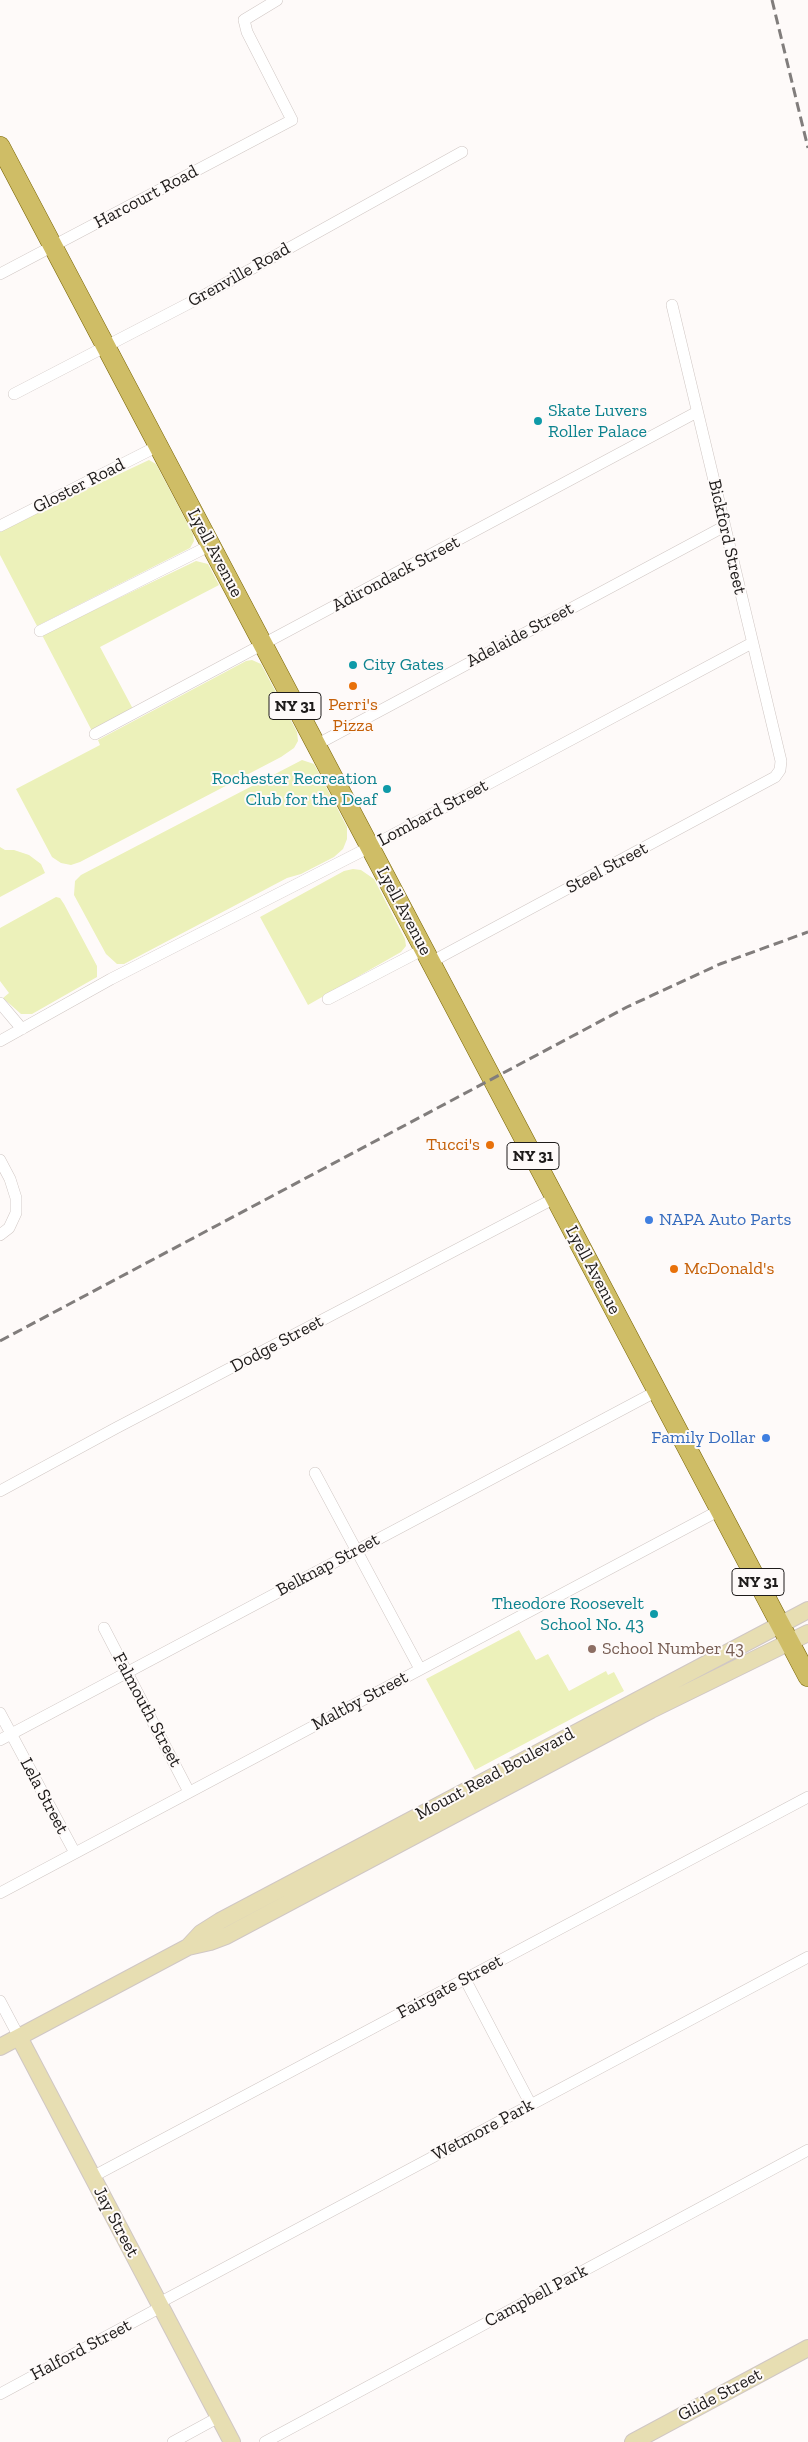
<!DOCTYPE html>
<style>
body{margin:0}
canvas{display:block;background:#fefaf9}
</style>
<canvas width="808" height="2442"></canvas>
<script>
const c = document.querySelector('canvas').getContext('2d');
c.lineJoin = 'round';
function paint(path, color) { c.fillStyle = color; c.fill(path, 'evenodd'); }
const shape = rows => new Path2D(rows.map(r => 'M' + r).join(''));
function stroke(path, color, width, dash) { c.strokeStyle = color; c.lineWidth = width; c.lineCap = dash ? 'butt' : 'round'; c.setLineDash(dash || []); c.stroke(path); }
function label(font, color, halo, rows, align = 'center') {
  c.font = font + ' "Zilla Slab",serif'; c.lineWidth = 4; c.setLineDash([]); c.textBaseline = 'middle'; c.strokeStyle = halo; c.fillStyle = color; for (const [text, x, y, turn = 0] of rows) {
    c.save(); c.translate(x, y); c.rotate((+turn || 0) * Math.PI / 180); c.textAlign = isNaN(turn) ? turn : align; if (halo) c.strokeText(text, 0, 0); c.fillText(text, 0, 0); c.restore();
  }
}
paint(shape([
 [149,460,156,464,193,534,194,541,190,548,37,626,0,555,0,530],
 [196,561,208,564,219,585,100,647,133,709,92,731,42,635],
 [252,660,261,664,297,732,298,741,294,748,281,757,80,862,71,865,61,863,52,857,16,789,100,745,98,740,246,661],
 [302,760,314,764,347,827,347,839,343,849,334,857,301,874,287,878,124,964,117,964,106,954,74,895,75,881,81,875],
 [0,847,5,850,14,850,29,855,41,864,45,873,0,897],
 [353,869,361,870,374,879,405,939,406,946,401,952,308,1005,260,917,344,871],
 [56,897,60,898,64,904,97,966,97,977,32,1014,21,1014,3,998,9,993,0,981,0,928],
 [519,1630,536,1660,548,1654,569,1691,606,1671,608,1675,614,1672,624,1691,475,1770,426,1679]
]), '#ecf1ba');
const street = shape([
 [0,274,292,120,247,32,244,20,277,0],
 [14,394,201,297,462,152],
 [0,526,158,446],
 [40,631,211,545],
 [95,734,697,412],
 [316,745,725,526],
 [431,962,775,777,780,770,781,761,672,305],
 [328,999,424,949],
 [0,1003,22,1029],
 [0,1041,111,979,370,847,752,643],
 [0,1160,10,1179,16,1198,16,1213,9,1228,0,1235],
 [315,1473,420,1669],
 [0,1491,116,1428,555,1198],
 [104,1628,189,1792],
 [0,1713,75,1853],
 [0,1740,657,1391],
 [0,1893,720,1510],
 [465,1979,531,2105],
 [0,2001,19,2037],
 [92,2177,808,1797],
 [159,2303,808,1957],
 [0,2394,161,2307],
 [173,2442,219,2417],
 [265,2442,808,2150]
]);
const secondary = shape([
 [188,1947,201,1933,220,1921,808,1610],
 [19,2037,232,2442],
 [0,2047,188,1947,210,1942,226,1936,651,1710,808,1633],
 [633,2442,808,2348]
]);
const primary = shape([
 [0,146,808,1677]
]);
stroke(street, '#d0c7c4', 12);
stroke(secondary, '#d0c7c4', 18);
stroke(primary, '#7c6809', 20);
stroke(street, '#fff', 11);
stroke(secondary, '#e7deb2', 16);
stroke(primary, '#cfbd66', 19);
stroke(shape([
 [772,0,808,148],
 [0,1341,627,1007,720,964,808,932]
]), '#817d7c', 3, [10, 5]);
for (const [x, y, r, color] of [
 [538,421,5,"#0f9aa8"],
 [353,665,5,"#0f9aa8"],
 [353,686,5,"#e8710a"],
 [387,789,5,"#0f9aa8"],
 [490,1145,5,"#e8710a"],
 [649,1220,5,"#3f7fe0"],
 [674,1269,5,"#e8710a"],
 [766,1438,5,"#3f7fe0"],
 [654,1614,5,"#0f9aa8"],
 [592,1649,5,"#8d6e63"]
]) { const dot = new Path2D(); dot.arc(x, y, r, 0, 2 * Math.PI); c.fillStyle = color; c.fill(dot); stroke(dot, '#fefaf9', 2); }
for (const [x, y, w] of [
 [295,706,52],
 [533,1156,52],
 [758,1582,52]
]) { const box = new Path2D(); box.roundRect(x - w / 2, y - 13.5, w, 27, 4); c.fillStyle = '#fefaf9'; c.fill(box); stroke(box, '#1e1b1a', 1); }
label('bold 16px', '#1e1b1a', null, [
 ["NY 31",295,706],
 ["NY 31",533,1156],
 ["NY 31",758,1582]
]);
label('18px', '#1e1b1a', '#fefaf9', [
 ["Harcourt Road",146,197,-28],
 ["Grenville Road",239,275,-29],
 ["Gloster Road",79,486,-27],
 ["Bickford Street",727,537,77],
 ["Lyell Avenue",215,553,62],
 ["Adirondack Street",396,574,-28],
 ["Adelaide Street",520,635,-28],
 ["Lombard Street",433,813,-28],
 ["Steel Street",607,868,-28],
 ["Lyell Avenue",404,911,62],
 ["Lyell Avenue",593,1270,62],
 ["Dodge Street",277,1344,-28],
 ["Belknap Street",328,1565,-28],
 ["Maltby Street",360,1701,-28],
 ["Falmouth Street",147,1710,62],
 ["Mount Read Boulevard",495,1774,-28],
 ["Lela Street",44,1796,62],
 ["Fairgate Street",450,1987,-28],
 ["Wetmore Park",483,2130,-28],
 ["Jay Street",116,2222,62],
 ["Campbell Park",536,2296,-28],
 ["Halford Street",81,2350,-28],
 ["Glide Street",720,2395,-28]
]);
label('18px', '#0d838f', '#fefaf9', [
 ["Skate Luvers",548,411],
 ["Roller Palace",548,432],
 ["City Gates",363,665],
 ["Rochester Recreation",377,779,"right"],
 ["Club for the Deaf",377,800,"right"],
 ["Theodore Roosevelt",644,1604,"right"],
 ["School No. 43",644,1625,"right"]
], 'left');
label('18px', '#c56008', '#fefaf9', [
 ["Perri's",353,705],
 ["Pizza",353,726],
 ["Tucci's",480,1145,"right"],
 ["McDonald's",684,1269,"left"]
]);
label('18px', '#366cbe', '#fefaf9', [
 ["NAPA Auto Parts",659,1220],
 ["Family Dollar",756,1438,"right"]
], 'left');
label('18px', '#785e54', '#fefaf9', [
 ["School Number 43",602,1649]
], 'left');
</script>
